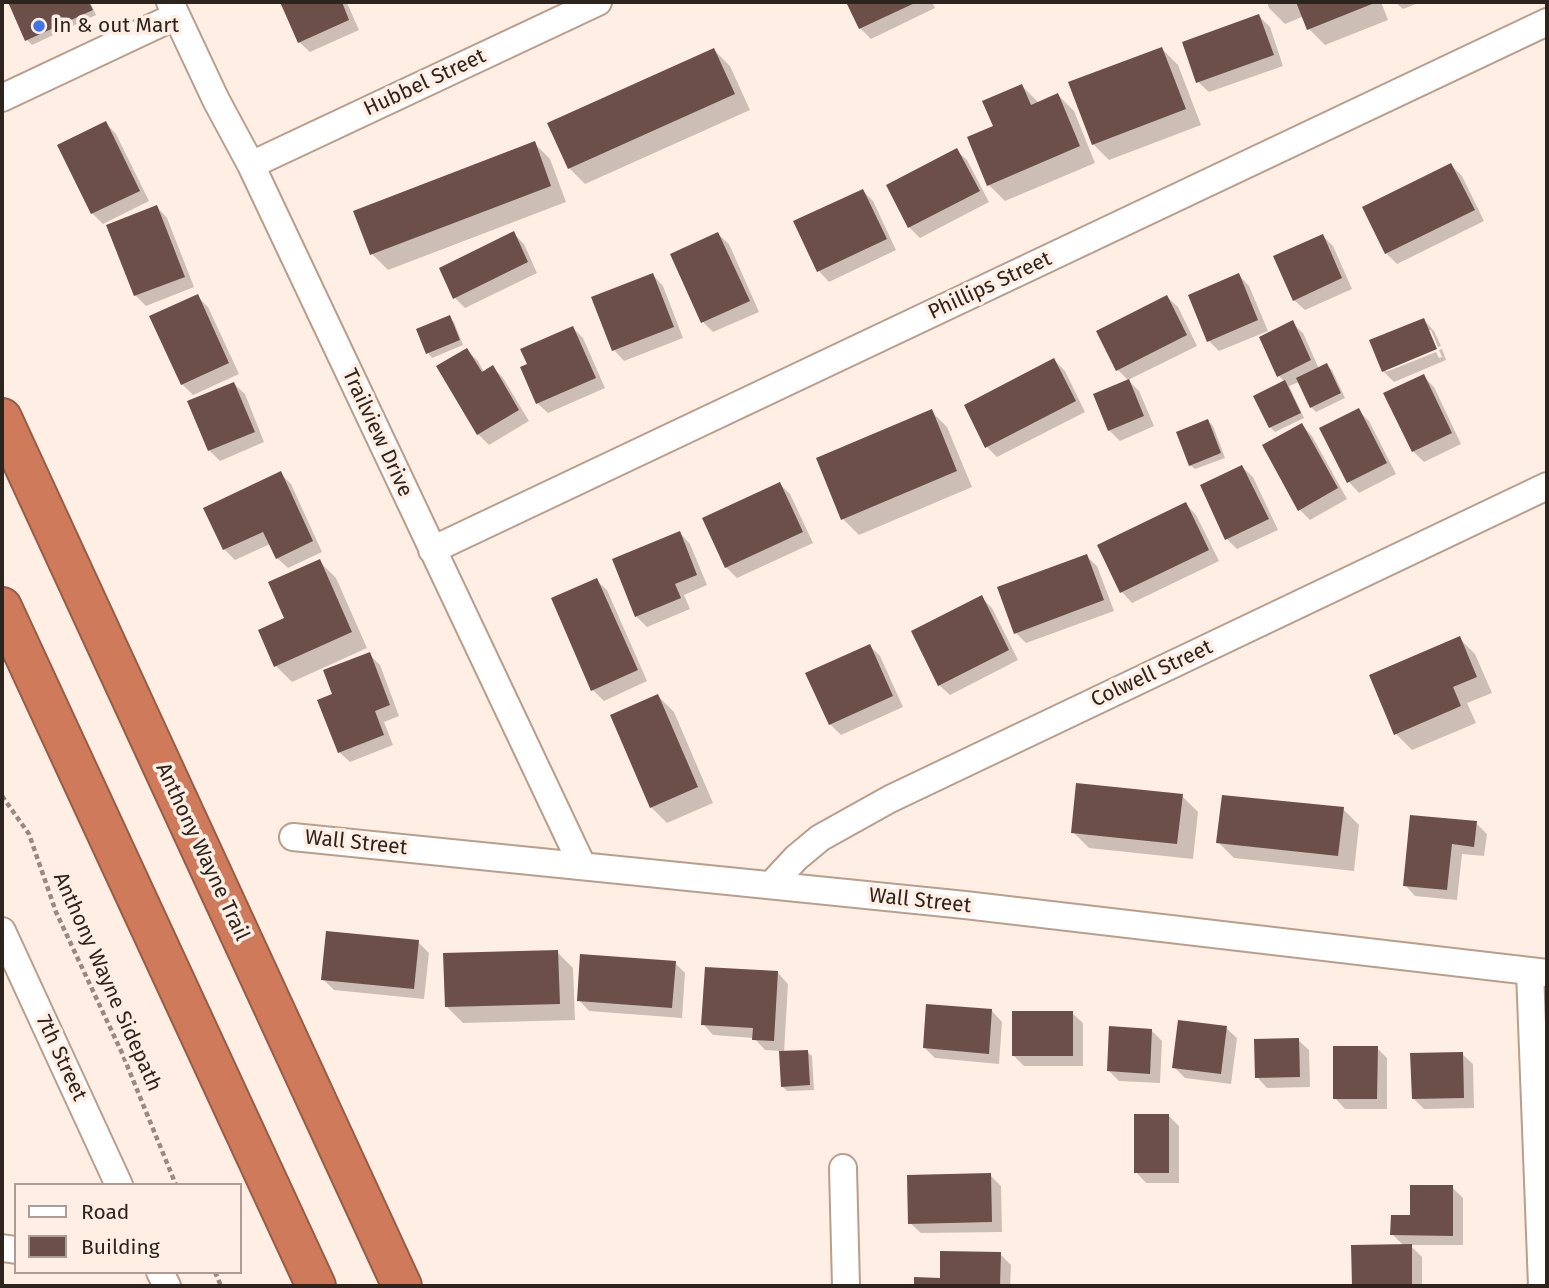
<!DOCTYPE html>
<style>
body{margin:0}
#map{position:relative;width:1549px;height:1288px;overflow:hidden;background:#ffeee3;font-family:"Fira Sans",sans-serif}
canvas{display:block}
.frame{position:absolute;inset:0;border:4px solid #2e241e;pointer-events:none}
.legend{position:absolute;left:14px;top:1183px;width:228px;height:91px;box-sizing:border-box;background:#ffeee3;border:2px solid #ab9d94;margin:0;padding:9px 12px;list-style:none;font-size:21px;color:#2e241e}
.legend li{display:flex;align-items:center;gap:14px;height:35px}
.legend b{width:35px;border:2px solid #ab9d94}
</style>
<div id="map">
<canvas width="1549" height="1288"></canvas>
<div class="frame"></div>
<ul class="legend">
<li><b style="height:9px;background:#fff"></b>Road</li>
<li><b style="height:19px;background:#6b4f48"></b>Building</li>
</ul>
</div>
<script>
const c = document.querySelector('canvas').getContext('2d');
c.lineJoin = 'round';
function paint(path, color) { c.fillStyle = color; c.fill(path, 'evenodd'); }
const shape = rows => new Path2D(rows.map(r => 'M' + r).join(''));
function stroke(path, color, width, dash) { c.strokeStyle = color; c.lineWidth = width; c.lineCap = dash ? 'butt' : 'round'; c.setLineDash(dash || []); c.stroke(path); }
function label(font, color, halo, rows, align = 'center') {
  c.font = font + ' "Fira Sans",sans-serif'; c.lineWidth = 7; c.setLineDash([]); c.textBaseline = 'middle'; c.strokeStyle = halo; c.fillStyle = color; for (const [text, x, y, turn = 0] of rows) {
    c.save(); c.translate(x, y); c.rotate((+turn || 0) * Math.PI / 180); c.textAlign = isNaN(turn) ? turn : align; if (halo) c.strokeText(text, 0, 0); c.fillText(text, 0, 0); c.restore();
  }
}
paint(shape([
 [10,2,90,2,96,15,32,45,27,40],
 [282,2,350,2,347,3,359,30,310,52,299,42],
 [848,2,932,2,935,8,871,39,860,28],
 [1267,2,1381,2,1388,20,1325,45,1309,29,1304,16,1285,24,1269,8],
 [1395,2,1421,2,1403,9],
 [1259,16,1270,27,1283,66,1209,92,1198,82],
 [1162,49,1178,65,1201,125,1109,160,1093,144],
 [714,50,730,66,750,110,585,184,569,168],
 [1022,86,1039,103,1058,95,1074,111,1095,163,1005,201,989,185,995,127],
 [106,123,116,134,149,201,103,224,92,213],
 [534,143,550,159,566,202,388,270,372,254,356,212],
 [956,150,967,160,989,202,920,238,909,227,888,186],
 [1451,165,1462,176,1484,221,1397,264,1386,253],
 [863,191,873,201,896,250,829,282,819,271,796,222],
 [157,207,167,218,194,287,146,306,135,295],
 [513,233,524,244,537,273,465,308,455,298],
 [718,234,729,244,759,312,713,332,703,322],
 [1323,236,1333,246,1352,289,1305,310,1294,300],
 [653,275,663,286,683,338,624,361,614,350],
 [1239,275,1249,286,1268,331,1219,351,1209,341],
 [197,296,208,307,239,374,193,395,182,384],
 [1167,297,1178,307,1197,346,1128,380,1139,391,1154,426,1120,441,1109,430,1129,381,1118,370],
 [449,317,454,322,463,345,432,358,428,353],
 [1424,320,1434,331,1441,346,1438,347,1431,330,1427,330,1386,368,1386,372,1436,352,1439,358,1442,357,1439,350,1442,349,1446,360,1394,382,1383,371],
 [1292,323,1303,333,1319,369,1327,365,1332,370,1345,398,1316,412,1311,407,1299,382,1289,386,1304,418,1275,432,1270,427,1285,382,1279,376],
 [573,328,583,338,605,388,548,413,537,403],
 [467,350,478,361,484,372,493,367,503,378,529,421,489,445,478,434],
 [1054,360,1065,371,1085,412,997,457,987,447],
 [1423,376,1434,387,1461,444,1424,462,1413,451],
 [234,384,245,394,264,442,220,461,209,450],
 [1358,410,1369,421,1396,474,1359,493,1349,482],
 [931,411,947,427,972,487,859,535,843,519],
 [1208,421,1213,426,1225,458,1195,469,1190,465],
 [1302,425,1312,436,1347,499,1310,520,1299,509],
 [1242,467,1253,477,1278,530,1237,549,1227,539],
 [280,473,291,484,322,552,288,568,277,558,270,544,235,560,224,549],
 [780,484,790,494,813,543,737,578,726,567],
 [1186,504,1196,515,1219,561,1132,603,1122,592,1100,545],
 [680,533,690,544,707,585,684,595,690,609,647,627,636,616],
 [1086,556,1097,566,1114,611,1026,643,1016,633],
 [320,562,336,578,367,648,292,682,276,666,286,619],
 [596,580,607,590,647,681,604,701,593,690],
 [982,598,992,608,1018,660,950,695,939,685],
 [1459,638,1475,654,1492,693,1467,703,1476,723,1412,750,1396,734],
 [870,646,880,656,903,707,841,735,830,724],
 [369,654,380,665,399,716,384,722,393,745,350,762,339,752,335,695],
 [658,696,674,712,713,803,667,823,651,807],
 [1182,796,1198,812,1193,859,1089,848,1073,832],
 [1343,809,1359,825,1354,871,1234,858,1218,842],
 [1412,816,1476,823,1487,834,1484,856,1462,854,1457,900,1415,896,1405,885],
 [418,942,429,953,424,999,334,990,323,979],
 [557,952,573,968,575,1020,463,1023,447,1007],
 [675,963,685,973,682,1018,589,1011,579,1000],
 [778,973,788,984,784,1053,807,1052,812,1056,814,1090,787,1091,782,1086,780,1051,765,1050,754,1038,713,1035,703,1024],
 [992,1011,1002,1022,999,1064,935,1058,925,1048],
 [1072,1013,1083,1023,1083,1066,1024,1066,1013,1055],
 [1226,1028,1237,1038,1231,1084,1185,1078,1174,1067],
 [1151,1030,1162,1041,1160,1083,1119,1081,1109,1071],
 [1298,1040,1309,1050,1310,1087,1267,1088,1257,1077],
 [1377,1048,1387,1058,1387,1109,1345,1109,1335,1098],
 [1462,1054,1473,1064,1474,1108,1424,1109,1413,1098],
 [1168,1115,1179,1126,1179,1183,1146,1183,1136,1172],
 [990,1175,1001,1186,1002,1232,921,1233,910,1223],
 [1452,1187,1463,1198,1463,1245,1410,1245,1422,1257,1422,1286,1354,1286,1353,1247,1404,1246,1392,1234,1411,1216],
 [1000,1254,1011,1265,1010,1286,915,1286,915,1279,941,1279]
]), '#0003');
paint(shape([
 [8,2,89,2,93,10,25,41],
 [280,2,342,2,349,20,298,43],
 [846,2,917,2,859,29],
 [1296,2,1377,2,1307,30],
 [1259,14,1274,55,1196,83,1182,42],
 [1162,47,1186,109,1092,145,1068,82],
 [714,48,735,94,568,169,547,123],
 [1022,84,1031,105,1058,93,1080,146,987,186,967,137,993,126,982,101],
 [106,121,140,191,91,214,57,145],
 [535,141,551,186,370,255,353,211],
 [957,148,980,191,908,228,886,185],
 [1451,163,1475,210,1385,254,1362,207],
 [863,189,887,239,817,272,793,221],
 [157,205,185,277,134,296,106,225],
 [514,231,528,262,453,299,439,268],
 [718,232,750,301,701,323,670,254],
 [1323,234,1342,278,1293,301,1273,256],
 [653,273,674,327,612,351,591,297],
 [1239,273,1258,320,1207,342,1188,295],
 [198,294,229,363,181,385,149,316],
 [1167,295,1187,335,1116,371,1096,331],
 [450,315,460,340,426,354,416,329],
 [1424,318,1437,349,1382,372,1369,340],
 [1293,320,1311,360,1277,377,1259,337],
 [573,326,596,378,536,404,520,367,527,364,520,349],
 [467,348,482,372,493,365,519,410,477,435,436,366],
 [1054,358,1076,401,985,448,964,405],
 [1327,363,1341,393,1310,408,1296,378],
 [1424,374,1452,433,1412,452,1383,393],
 [1129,379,1144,416,1108,431,1093,394],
 [1285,380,1301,413,1269,428,1253,396],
 [234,382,255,432,208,451,187,401],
 [1359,408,1387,463,1347,483,1319,428],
 [932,409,957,471,841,520,816,458],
 [1208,419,1221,453,1189,466,1176,432],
 [1302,423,1338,488,1298,511,1262,445],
 [1242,465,1269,519,1225,540,1200,485],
 [281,471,313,541,276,559,263,532,223,550,203,508],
 [780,482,803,532,725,568,702,518],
 [1186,502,1209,550,1120,593,1097,545],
 [680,531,697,575,675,584,681,598,635,617,612,559],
 [1087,554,1104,600,1014,634,997,587],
 [320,559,352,632,274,667,258,630,284,618,268,582],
 [597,578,638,670,591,691,551,598],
 [982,595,1009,650,938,686,911,631],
 [1460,636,1477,677,1453,687,1461,706,1394,735,1369,675],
 [870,644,893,696,829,725,805,673],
 [370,652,390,705,375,711,384,735,338,753,317,700,332,694,323,670],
 [658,694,698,787,650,808,610,715],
 [1076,783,1183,794,1177,844,1071,833],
 [1222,795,1344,807,1338,856,1216,843],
 [1410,815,1477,821,1474,847,1452,844,1447,890,1403,886],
 [326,931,419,940,414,989,321,980],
 [558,950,560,1004,445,1007,443,953],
 [580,954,676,961,672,1008,577,1001],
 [705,967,778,971,774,1041,752,1040,753,1028,701,1025],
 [926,1004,992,1009,989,1054,923,1048],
 [1012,1011,1073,1011,1073,1056,1012,1056],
 [1178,1020,1227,1026,1221,1074,1172,1068],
 [1109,1026,1152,1029,1150,1074,1107,1071],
 [1299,1038,1300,1077,1255,1078,1254,1039],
 [1333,1046,1378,1046,1377,1099,1333,1099],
 [808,1050,810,1085,781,1087,779,1051],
 [1463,1052,1464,1098,1412,1099,1410,1053],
 [1134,1114,1169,1114,1169,1173,1134,1173],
 [991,1173,992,1222,908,1224,907,1175],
 [1410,1185,1453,1185,1453,1236,1390,1235,1391,1215,1410,1215],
 [1412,1244,1412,1286,1352,1286,1351,1245],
 [940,1251,1001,1252,1000,1286,914,1286,914,1277,940,1278]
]), '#6b4f48');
const street = shape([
 [170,2,216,100,251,165,582,865],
 [2,98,176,16],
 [251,165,598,2],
 [432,550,1547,22],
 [293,837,965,905,1547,973],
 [771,885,796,858,820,838,890,799,1547,486],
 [2,931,119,1185],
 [1530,971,1542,1286],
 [843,1168,846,1286],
 [2,1248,16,1250],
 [160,1272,167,1286]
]);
const highway = shape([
 [2,418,402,1286],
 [2,607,316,1286]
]);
stroke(street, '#b89e8d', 30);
stroke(highway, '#975c46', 42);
stroke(shape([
 [2,796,29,834,56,912,122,1053,176,1185],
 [215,1272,221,1286]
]), '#988a82', 4.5, [5, 3.5]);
stroke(street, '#fff', 26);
stroke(highway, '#d07a5c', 38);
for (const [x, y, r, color] of [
 [39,26,7,"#4073e4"]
]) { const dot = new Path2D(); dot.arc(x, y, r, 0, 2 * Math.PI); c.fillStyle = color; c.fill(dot); stroke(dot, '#ffeee3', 2.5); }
label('21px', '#2e241e', '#ffeee3', [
 ["In & out Mart",53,26]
], 'left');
label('21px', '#2e241e', '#ffeee3', [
 ["Hubbel Street",425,83,-25],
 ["Phillips Street",990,286,-25],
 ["Trailview Drive",377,433,65],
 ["Colwell Street",1152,674,-25],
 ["Wall Street",356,843,6],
 ["Anthony Wayne Trail",202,852,65],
 ["Wall Street",920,901,6],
 ["Anthony Wayne Sidepath",107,982,66],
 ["7th Street",61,1058,65]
]);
</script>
